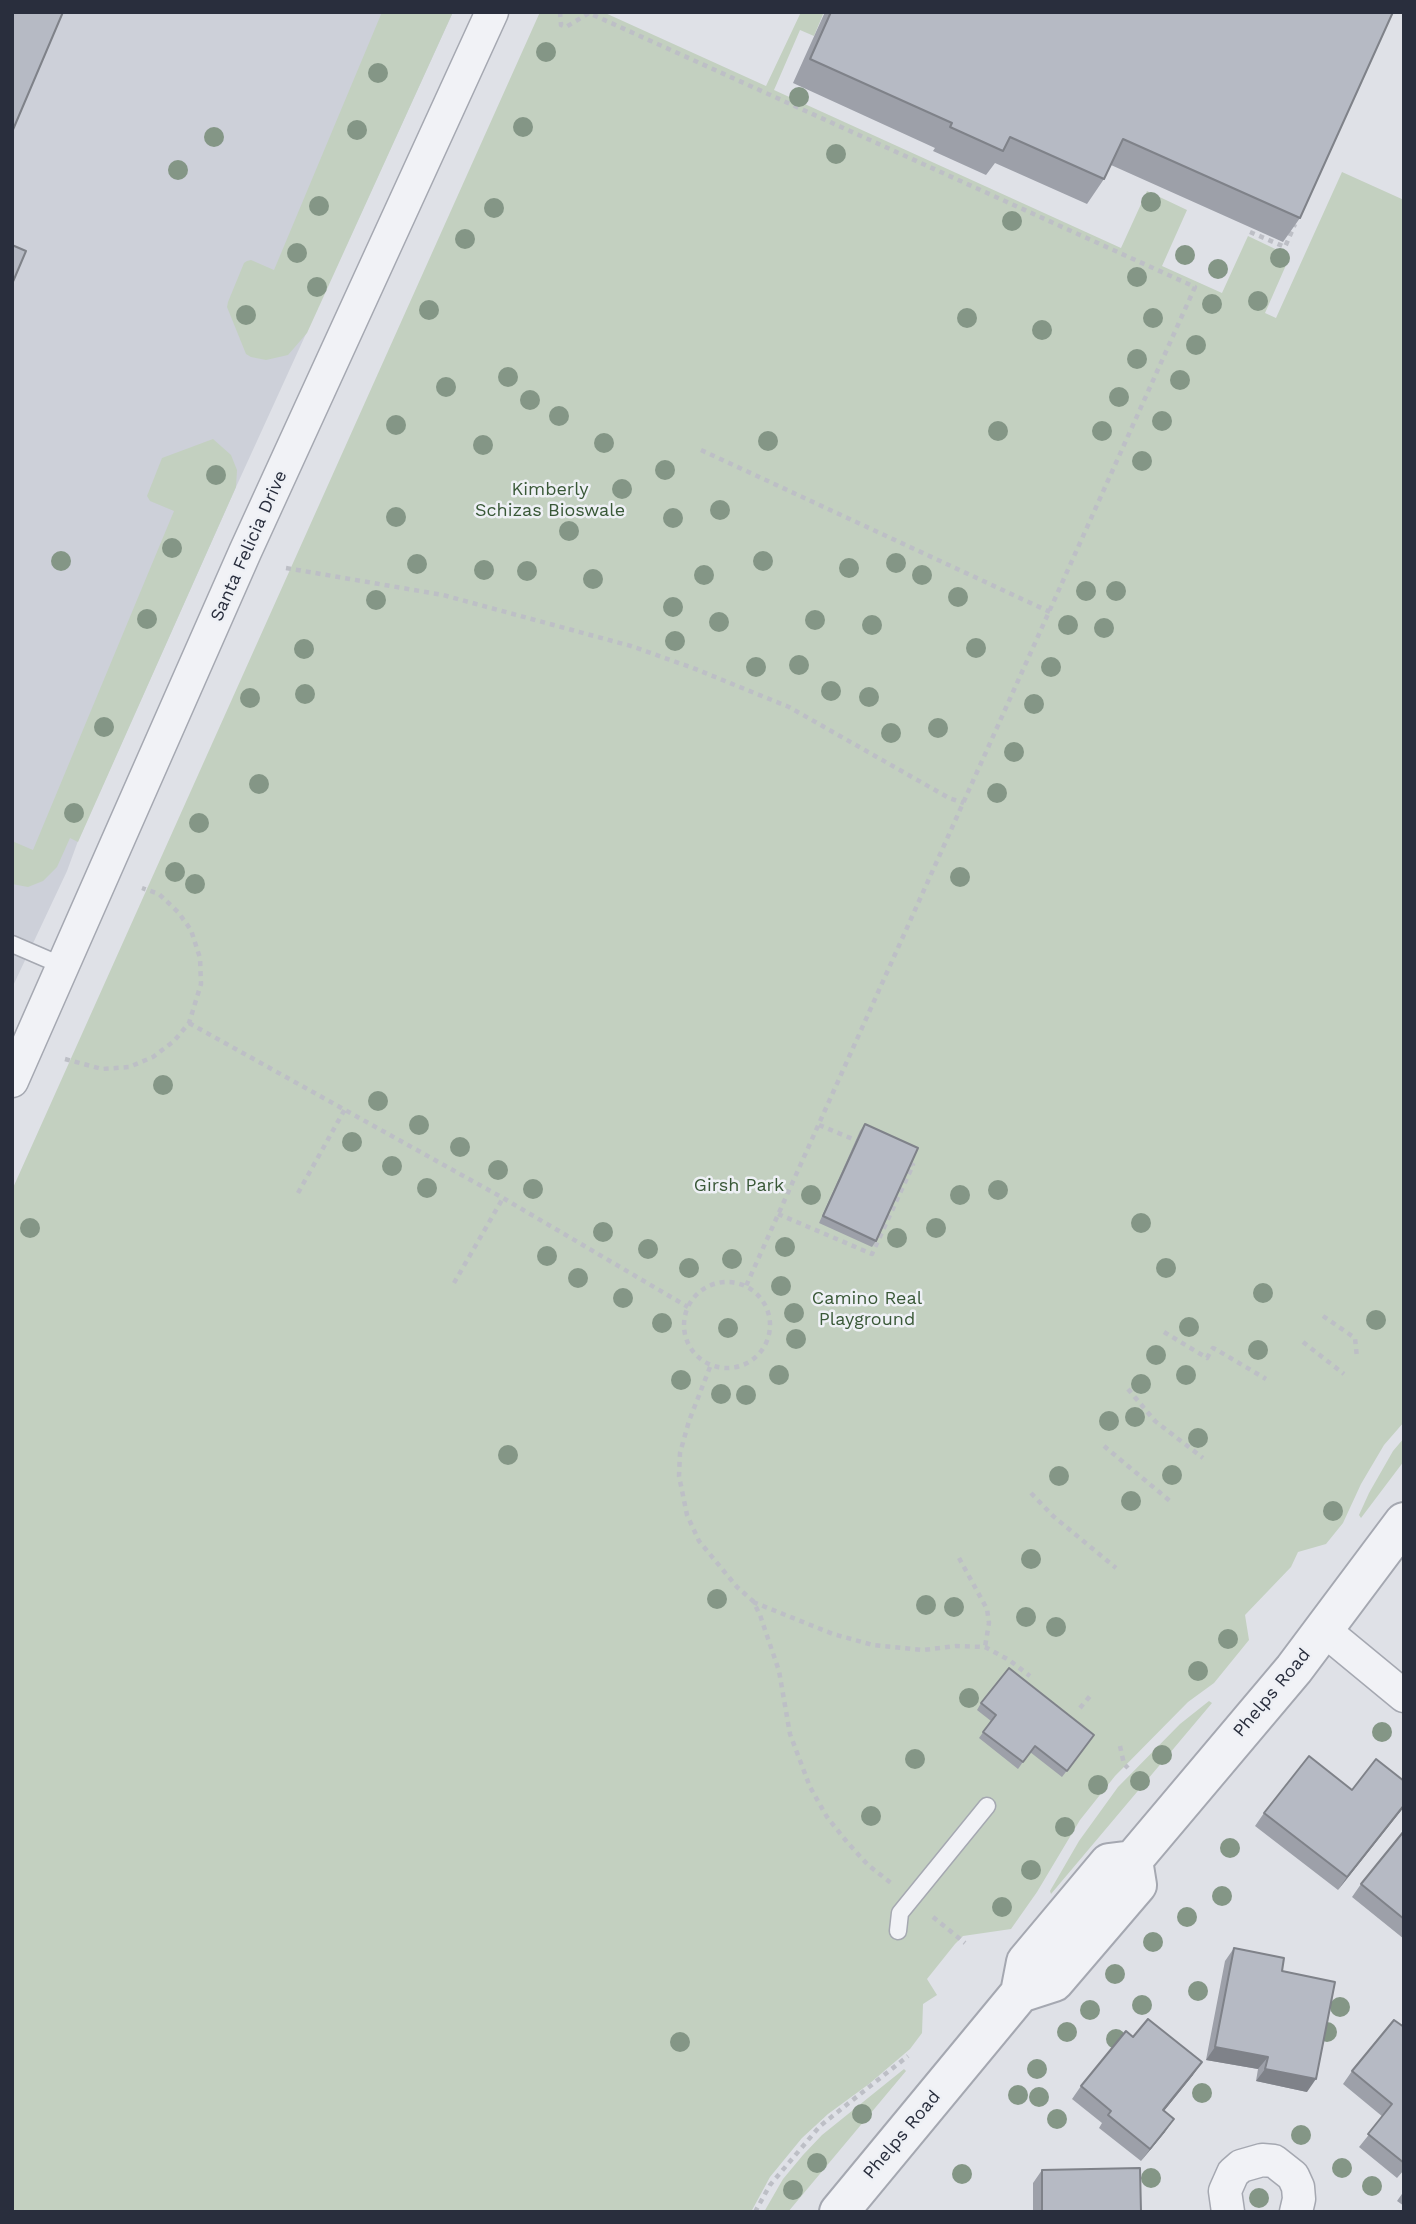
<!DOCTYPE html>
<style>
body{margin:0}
#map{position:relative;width:1416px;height:2224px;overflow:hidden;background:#dfe1e7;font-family:"Work Sans",sans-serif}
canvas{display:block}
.frame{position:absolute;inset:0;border:14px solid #292e3d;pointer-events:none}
</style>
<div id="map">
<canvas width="1416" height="2224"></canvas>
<div class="frame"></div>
</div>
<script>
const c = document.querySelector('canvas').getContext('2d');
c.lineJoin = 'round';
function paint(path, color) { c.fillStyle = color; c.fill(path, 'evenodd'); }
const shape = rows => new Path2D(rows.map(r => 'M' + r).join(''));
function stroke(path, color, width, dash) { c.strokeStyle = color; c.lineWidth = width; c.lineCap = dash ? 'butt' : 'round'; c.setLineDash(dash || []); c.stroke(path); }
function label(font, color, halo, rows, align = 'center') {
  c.font = font + ' "Work Sans",sans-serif'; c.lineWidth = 5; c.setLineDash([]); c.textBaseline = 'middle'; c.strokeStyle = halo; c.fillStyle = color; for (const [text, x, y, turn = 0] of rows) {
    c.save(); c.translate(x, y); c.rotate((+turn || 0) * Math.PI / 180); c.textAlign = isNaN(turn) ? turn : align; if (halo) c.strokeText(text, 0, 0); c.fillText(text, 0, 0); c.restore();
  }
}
paint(shape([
 [12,12,453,12,236,487,78,841,67,871,12,988]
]), '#cdd0d9');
paint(shape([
 [382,12,453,12,307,333,288,355,266,360,251,357,246,354,227,307,228,302,244,263,247,261,251,260,274,270],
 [540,12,603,12,766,86,801,12,824,12,814,36,800,30,774,90,1121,248,1147,191,1187,210,1162,266,1222,293,1248,236,1290,256,1265,313,1276,318,1342,172,1404,200,1404,1422,1384,1445,1361,1484,1343,1523,1326,1544,1298,1552,1291,1567,1245,1615,1249,1640,1214,1683,1188,1702,1115,1776,1080,1820,1037,1892,1011,1929,963,1936,955,1944,927,1979,937,1995,923,2004,922,2033,910,2049,869,2084,828,2114,802,2138,770,2177,751,2212,12,2212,12,1190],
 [213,439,231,455,237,470,236,487,78,842,70,838,57,867,43,881,28,887,12,884,12,841,33,850,174,511,150,501,147,496,162,458],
 [1404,1438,1404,1461,1361,1518,1359,1515,1369,1493,1393,1451],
 [1209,1701,1212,1703,1051,1894,1050,1891,1079,1841,1118,1787,1180,1724],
 [904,2069,906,2071,788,2212,764,2212,783,2179,803,2155,822,2135]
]), '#c3d0c0');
const service = shape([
 [12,944,63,966],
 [898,1931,900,1913,987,1806]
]);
const minor = shape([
 [12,1081,245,552,492,12],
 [1324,1630,1404,1696],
 [1228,2212,1225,2191,1233,2173,1241,2166,1262,2160,1274,2161,1293,2176,1298,2187,1299,2199,1296,2212]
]);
const tertiary = shape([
 [1020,1993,1054,1982,1137,1885,1133,1860],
 [839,2212,1020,1993,1026,1962,1109,1863,1133,1860,1294,1669,1404,1522]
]);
stroke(service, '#a5a8b1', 19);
stroke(minor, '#a5a8b1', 35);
stroke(tertiary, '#a5a8b1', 42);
stroke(shape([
 [560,12,561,25,566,27,589,13,1195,287,746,1286],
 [1250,232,1285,247,1295,224],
 [701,450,1050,612],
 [286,568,443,595,631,646,693,668,789,707,949,798,964,803],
 [189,1023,503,1198,688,1307],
 [65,1059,102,1069,129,1067,153,1057,174,1041,189,1023,201,984,200,958,191,930,178,912,159,894,142,888],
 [819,1125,860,1142],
 [298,1193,345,1109],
 [778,1214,872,1254,913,1165,906,1162],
 '684 1325a43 43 0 1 1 86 0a43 43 0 1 1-86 0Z',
 [454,1283,503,1198],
 [1323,1316,1355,1338,1357,1358],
 [1164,1332,1207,1358,1213,1348,1217,1350,1266,1379],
 [1303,1342,1344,1374],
 [710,1367,689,1421,680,1453,679,1476,687,1515,699,1541,737,1587,753,1601,760,1615,779,1671,790,1734,810,1787,827,1817,847,1842,868,1865,891,1883],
 [1128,1389,1155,1421,1203,1458],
 [1104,1446,1170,1501],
 [1031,1493,1053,1516,1116,1568],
 [959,1558,987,1609,989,1623,985,1647],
 [753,1602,833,1634,873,1645,923,1650,956,1646,985,1647,1009,1660,1030,1676],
 [1080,1708,1090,1696],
 [1120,1746,1124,1764,1128,1768],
 [933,1917,965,1943],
 [755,2212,770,2185,820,2126,908,2056]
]), '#bdbfc6', 4.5, [5, 5]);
stroke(service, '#f1f2f6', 16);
stroke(minor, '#f1f2f6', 32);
stroke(tertiary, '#f1f2f6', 38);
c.fillStyle = '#849686';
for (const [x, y] of [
 [546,52],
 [378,73],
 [799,97],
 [523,127],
 [357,130],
 [214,137],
 [836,154],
 [178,170],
 [1151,202],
 [319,206],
 [494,208],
 [1012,221],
 [465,239],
 [297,253],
 [1185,255],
 [1280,258],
 [1218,269],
 [1137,277],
 [317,287],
 [1258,301],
 [1212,304],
 [429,310],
 [246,315],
 [967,318],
 [1153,318],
 [1042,330],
 [1196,345],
 [1137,359],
 [508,377],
 [1180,380],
 [446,387],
 [1119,397],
 [530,400],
 [559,416],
 [1162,421],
 [396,425],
 [998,431],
 [1102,431],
 [768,441],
 [604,443],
 [483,445],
 [1142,461],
 [665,470],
 [216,475],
 [622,489],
 [720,510],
 [396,517],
 [673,518],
 [569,531],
 [172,548],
 [61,561],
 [763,561],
 [896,563],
 [417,564],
 [849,568],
 [484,570],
 [527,571],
 [704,575],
 [922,575],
 [593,579],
 [1086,591],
 [1116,591],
 [958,597],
 [376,600],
 [673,607],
 [147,619],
 [815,620],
 [719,622],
 [872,625],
 [1068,625],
 [1104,628],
 [675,641],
 [976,648],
 [304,649],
 [799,665],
 [756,667],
 [1051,667],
 [831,691],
 [305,694],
 [869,697],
 [250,698],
 [1034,704],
 [104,727],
 [938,728],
 [891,733],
 [1014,752],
 [259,784],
 [997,793],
 [74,813],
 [199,823],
 [175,872],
 [960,877],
 [195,884],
 [163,1085],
 [378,1101],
 [419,1125],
 [352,1142],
 [460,1147],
 [392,1166],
 [498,1170],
 [427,1188],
 [533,1189],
 [998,1190],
 [811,1195],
 [960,1195],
 [1141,1223],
 [30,1228],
 [936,1228],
 [603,1232],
 [897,1238],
 [785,1247],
 [648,1249],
 [547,1256],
 [732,1259],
 [689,1268],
 [1166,1268],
 [578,1278],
 [781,1286],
 [1263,1293],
 [623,1298],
 [794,1313],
 [1376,1320],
 [662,1323],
 [1189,1327],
 [728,1328],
 [796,1339],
 [1258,1350],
 [1156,1355],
 [779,1375],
 [1186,1375],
 [681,1380],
 [1141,1384],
 [721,1394],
 [746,1395],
 [1135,1417],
 [1109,1421],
 [1198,1438],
 [508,1455],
 [1172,1475],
 [1059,1476],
 [1131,1501],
 [1333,1511],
 [1031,1559],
 [717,1599],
 [926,1605],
 [954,1607],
 [1026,1617],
 [1056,1627],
 [1228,1639],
 [1198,1671],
 [969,1698],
 [1382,1732],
 [1162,1755],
 [915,1759],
 [1140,1781],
 [1098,1785],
 [871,1816],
 [1065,1827],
 [1230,1848],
 [1031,1870],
 [1222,1896],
 [1002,1907],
 [1187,1917],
 [1153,1942],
 [1115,1974],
 [1198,1991],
 [1142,2005],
 [1340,2007],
 [1090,2010],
 [1067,2032],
 [1327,2032],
 [1116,2039],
 [680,2042],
 [1037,2069],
 [1202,2093],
 [1018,2095],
 [1039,2097],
 [862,2114],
 [1057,2119],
 [1301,2135],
 [817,2163],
 [1342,2168],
 [962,2174],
 [1151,2178],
 [1372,2186],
 [793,2190],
 [1259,2198]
]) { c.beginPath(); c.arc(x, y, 10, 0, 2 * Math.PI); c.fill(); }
paint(shape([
 [825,12,1393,12,1300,218,1283,242,1111,165,1104,179,1087,204,995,163,986,175,933,151,935,148,793,83],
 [865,1124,876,1241,872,1247,819,1223,860,1131],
 [981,1703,1094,1735,1062,1777,1030,1752,1018,1769,979,1738,991,1721,977,1710],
 [1352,1790,1404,1807,1338,1890,1255,1826,1264,1813],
 [1404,1831,1404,1939,1352,1897,1361,1884],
 [1234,1948,1282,1971,1307,2092,1256,2081,1258,2069,1206,2060,1225,1961],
 [1404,2027,1404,2170,1397,2178,1359,2147,1383,2117,1343,2084,1352,2071],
 [1133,2037,1193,2075,1164,2111,1165,2132,1141,2161,1099,2128,1102,2123,1072,2099,1081,2086],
 [1042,2170,1141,2212,1033,2212,1033,2183],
 [1404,2191,1404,2206,1397,2201]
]), '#9da0a9');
paint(shape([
 [1404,1805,1404,1807,1338,1890,1347,1877],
 [1215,2047,1268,2057,1258,2069,1206,2060],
 [1202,2062,1193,2075,1154,2123,1163,2110],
 [1265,2069,1316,2079,1307,2092,1256,2081],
 [1174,2119,1165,2132,1141,2161,1150,2149]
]), '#7f8289');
const building = shape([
 [12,12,63,12,12,132,12,12],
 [831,12,1393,12,1300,218,1123,139,1104,179,1010,137,1003,151,950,127,952,123,810,59,831,12],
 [12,245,26,251,12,284,12,245],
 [865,1124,918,1148,876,1241,823,1216,865,1124],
 [1009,1668,1094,1735,1067,1771,1035,1746,1023,1762,983,1732,996,1715,981,1703,1009,1668],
 [1309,1756,1352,1790,1376,1759,1404,1781,1404,1805,1347,1877,1264,1813,1309,1756],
 [1404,1831,1404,1919,1361,1884,1404,1831],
 [1234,1948,1284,1958,1282,1971,1335,1982,1316,2079,1265,2069,1268,2057,1215,2047,1234,1948],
 [1148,2019,1202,2062,1163,2110,1174,2119,1150,2149,1108,2115,1111,2111,1081,2086,1126,2031,1133,2037,1148,2019],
 [1394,2020,1404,2027,1404,2163,1368,2134,1392,2104,1352,2071,1394,2020],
 [1140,2168,1141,2212,1042,2212,1042,2170,1140,2168]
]);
paint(building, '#b6bac4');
stroke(building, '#7f8289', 2);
label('18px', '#395837', '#eef0f5', [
 ["Kimberly",550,490],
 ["Schizas Bioswale",550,511],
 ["Girsh Park",739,1186],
 ["Camino Real",867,1299],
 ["Playground",867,1320]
]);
label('18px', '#292e3d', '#eef0f5', [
 ["Santa Felicia Drive",249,546,-66],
 ["Phelps Road",1272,1693,-50],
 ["Phelps Road",902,2135,-50]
]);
</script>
